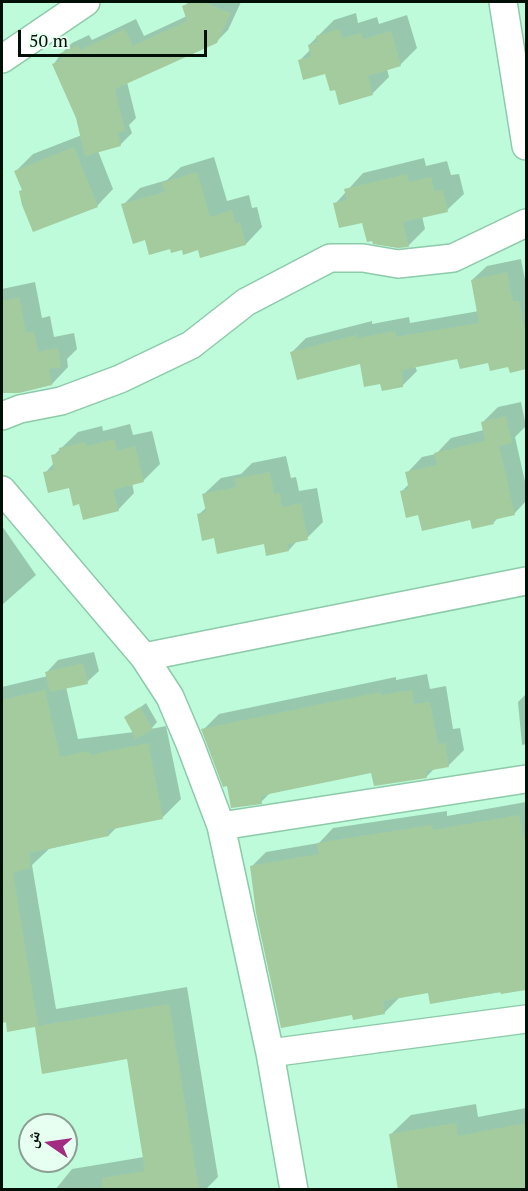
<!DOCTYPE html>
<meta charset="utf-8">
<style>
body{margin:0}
#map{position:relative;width:528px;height:1191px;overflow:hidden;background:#bdfbda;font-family:"PT Serif","Noto Naskh Arabic",serif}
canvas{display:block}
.frame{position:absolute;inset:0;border:3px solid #001006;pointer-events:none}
.north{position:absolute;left:18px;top:1113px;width:60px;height:60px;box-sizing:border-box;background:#e7fff1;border:2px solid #8b9f93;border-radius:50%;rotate:283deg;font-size:16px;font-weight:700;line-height:24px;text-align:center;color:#001006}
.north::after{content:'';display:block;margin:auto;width:21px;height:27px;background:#a32b82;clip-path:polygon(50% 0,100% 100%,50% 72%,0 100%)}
.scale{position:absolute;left:18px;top:30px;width:189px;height:27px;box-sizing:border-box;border:3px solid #001006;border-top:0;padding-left:8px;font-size:18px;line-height:21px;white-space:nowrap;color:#001006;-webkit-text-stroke:4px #e7fff1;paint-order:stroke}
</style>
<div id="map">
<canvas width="528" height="1191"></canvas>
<div class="frame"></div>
<div class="north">ش</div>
<div class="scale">50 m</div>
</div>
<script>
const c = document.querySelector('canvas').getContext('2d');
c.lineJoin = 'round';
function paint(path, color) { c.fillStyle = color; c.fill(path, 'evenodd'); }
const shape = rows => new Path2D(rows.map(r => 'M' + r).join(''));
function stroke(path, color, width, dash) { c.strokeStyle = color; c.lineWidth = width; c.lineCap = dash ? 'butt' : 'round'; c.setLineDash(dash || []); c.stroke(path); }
paint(shape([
 [189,2,241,2,228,30,216,42,127,82,136,118,129,125,132,133,120,145,98,151,113,189,97,206,21,191,23,189,16,171,33,154,82,135,77,117,53,65,61,54,72,43,89,35,92,40,136,19,144,36,187,16,183,7],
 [356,13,358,23,377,17,379,24,407,15,417,48,400,65,387,69,389,77,372,94,336,88,326,72,299,61,310,50,309,45,334,20],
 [214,157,227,201,249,195,252,208,257,207,262,227,246,244,201,256,199,248,171,247,146,238,123,205,140,188,167,180,181,167],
 [424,158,426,166,447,161,451,175,459,174,464,194,447,210,422,216,425,229,408,246,335,204,363,173],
 [521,259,526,285,526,368,511,371,510,366,459,357,415,366,417,371,402,386,382,382,361,363,292,352,306,338,372,321,372,324,409,317,410,323,479,311,472,280,487,266],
 [35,282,42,318,50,316,54,337,74,333,77,349,67,359,68,367,52,384,2,390,2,289],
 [521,402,526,426,515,437,526,486,526,501,514,514,499,517,493,523,419,513,402,491,409,484,407,473,422,457,436,454,451,438,484,430,482,423,498,407],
 [130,424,133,435,152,431,160,464,143,481,132,483,134,493,118,510,81,503,70,486,45,473,54,463,53,456,78,432,102,426,103,431],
 [286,456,291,478,296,477,299,491,317,488,323,522,307,538,298,540,289,550,265,543,215,537,198,515,207,507,204,494,221,478,241,474,252,463],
 [2,526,36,575,2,605],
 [94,652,99,671,87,682,66,687,78,739,134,732,126,718,146,703,157,722,151,729,166,726,181,799,163,817,117,827,109,835,49,849,32,865,56,1009,187,987,218,1177,205,1190,55,1190,72,1169,144,1157,128,1058,43,1072,36,1025,2,1022,2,687,48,676,47,672,58,660],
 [427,674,430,689,446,686,453,729,460,728,464,750,448,766,435,768,426,777,373,771,272,791,261,802,229,784,203,730,219,714,396,677,396,680],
 [526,694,526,744,522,745,518,702],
 [526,802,526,988,432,1003,430,991,399,998,384,1013,251,867,266,852,319,843,333,828,447,811,447,816],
 [476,1104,478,1117,526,1108,526,1190,495,1190,391,1134,411,1115]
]), '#0003');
paint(shape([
 [193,2,204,2,231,13,217,43,115,89,125,131,118,133,121,146,85,156,76,118,52,64,62,60,59,54,78,45,80,50,125,29,133,46,187,21,182,6],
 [339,29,342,38,361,33,363,39,391,31,401,66,368,76,373,95,339,105,335,90,330,91,325,74,303,80,298,60,311,57,308,45,318,42,316,36],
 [74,147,98,207,33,232,22,205,19,191,22,190,14,171],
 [197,172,210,217,232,210,236,224,240,222,246,245,200,258,198,250,183,255,182,250,171,253,170,249,149,255,145,240,133,244,121,204,165,192,162,183],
 [407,174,409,182,431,177,434,191,443,190,448,212,403,222,409,247,398,248,373,244,372,241,367,242,362,223,339,228,333,203,347,200,344,189],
 [507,272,513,302,519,301,524,327,526,326,526,369,510,373,508,367,490,371,488,363,460,369,457,359,402,370,403,387,382,391,380,384,364,387,360,364,297,380,290,352,357,335,358,338,395,331,396,337,479,323,471,280],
 [19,297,26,333,34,332,38,352,58,348,61,367,49,369,52,385,19,393,3,393,2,301],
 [506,416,512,443,499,446,515,515,493,520,494,524,472,529,470,520,422,531,418,515,406,518,400,491,409,489,405,472,437,465,434,453,485,441,481,422],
 [114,439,117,451,135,446,144,482,113,490,119,511,83,520,79,504,73,506,69,488,48,493,43,472,54,470,51,455,60,453,59,448,86,442,87,446],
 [270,472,274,494,280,493,282,507,301,503,308,540,288,544,289,551,266,556,264,544,217,554,214,538,202,541,197,514,206,512,202,494,236,487,234,479],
 [83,663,88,684,50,692,45,672],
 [45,690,60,757,89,751,90,755,148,743,163,819,108,830,109,836,29,853,31,868,13,872,38,1026,169,1004,199,1190,103,1190,102,1178,145,1171,127,1059,42,1074,35,1027,7,1032,6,1022,2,1023,2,700],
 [412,690,414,704,430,702,438,744,445,743,449,767,426,771,427,778,374,786,371,773,269,794,261,797,262,804,231,808,227,786,223,787,201,729,380,692,381,695],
 [140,707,153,729,136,739,124,717],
 [519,815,523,837,526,837,526,990,501,994,500,992,430,1004,428,993,383,1001,385,1014,353,1020,352,1015,281,1028,256,913,250,866,319,854,317,843,432,825,433,830],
 [456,1123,458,1136,526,1123,526,1190,398,1190,389,1134]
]), '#a3cb9e');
const minor = shape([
 [503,2,526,146],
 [2,59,86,2],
 [2,416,20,409,61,401,120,379,191,345,246,302,330,258,363,258,398,264,453,258,526,223],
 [2,490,144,657,170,697,190,744,221,826,270,1053,294,1190],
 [144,657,526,581],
 [221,826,526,779],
 [270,1053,526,1019]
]);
stroke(minor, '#8dcaaa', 30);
stroke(minor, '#fff', 27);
</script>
